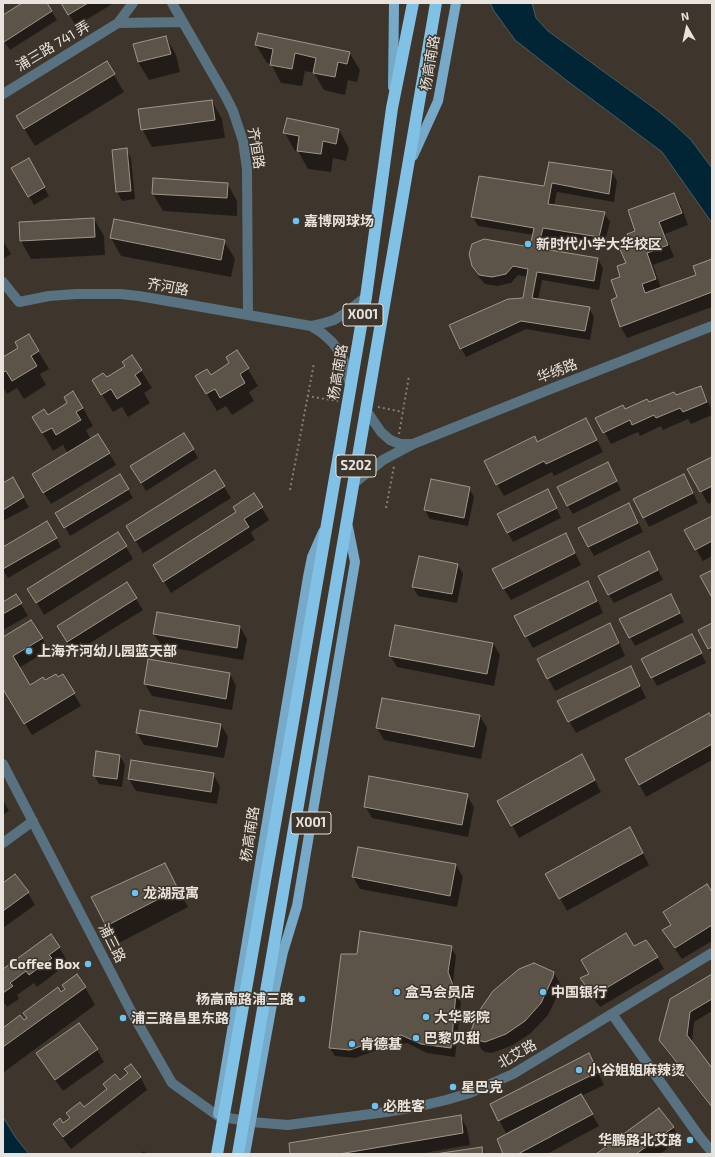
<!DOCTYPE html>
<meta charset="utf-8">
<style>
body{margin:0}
#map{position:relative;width:715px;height:1157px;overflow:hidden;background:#3e362c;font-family:"Exo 2",sans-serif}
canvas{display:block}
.frame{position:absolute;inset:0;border:4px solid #e8e3dc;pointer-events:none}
.north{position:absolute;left:667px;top:8px;width:40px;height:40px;-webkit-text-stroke:3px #3e362c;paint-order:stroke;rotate:351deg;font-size:11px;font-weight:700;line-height:16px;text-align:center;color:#e8e3dc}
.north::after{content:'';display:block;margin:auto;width:14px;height:18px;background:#e8e3dc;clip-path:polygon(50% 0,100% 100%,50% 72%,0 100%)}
</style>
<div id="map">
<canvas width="715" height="1157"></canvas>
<div class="frame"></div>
<div class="north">N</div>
</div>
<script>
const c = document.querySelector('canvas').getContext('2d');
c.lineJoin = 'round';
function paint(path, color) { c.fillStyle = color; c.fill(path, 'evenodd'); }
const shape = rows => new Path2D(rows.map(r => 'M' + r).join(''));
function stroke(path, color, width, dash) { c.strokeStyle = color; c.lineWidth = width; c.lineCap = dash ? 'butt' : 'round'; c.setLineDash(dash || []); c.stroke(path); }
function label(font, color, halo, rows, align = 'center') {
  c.font = font + ' "Exo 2","Noto Sans SC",sans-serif'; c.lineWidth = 3; c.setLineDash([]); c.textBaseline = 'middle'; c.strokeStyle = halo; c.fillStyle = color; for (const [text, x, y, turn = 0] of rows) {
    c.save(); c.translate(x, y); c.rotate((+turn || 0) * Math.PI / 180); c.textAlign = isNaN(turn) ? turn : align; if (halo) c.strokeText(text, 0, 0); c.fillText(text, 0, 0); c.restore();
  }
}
const water = shape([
 [490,3,532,3,536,18,548,31,658,111,675,125,691,140,712,168,712,223,662,152,609,112,566,80,515,40,494,11,490,3],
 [3,1117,16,1138,29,1154,3,1154,3,1117]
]);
paint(water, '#022535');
stroke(water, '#475e67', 1);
paint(shape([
 [24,3,46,3,57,20,10,50,3,40,3,16],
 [62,3,114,3,76,26],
 [166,37,176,55,180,72,149,80,138,62,134,45],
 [256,45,349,52,360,70,357,82,348,80,345,95,324,90,314,73,305,71,302,86,281,83,271,64,267,63],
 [107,63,124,92,35,146,17,117],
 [212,101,222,119,225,138,152,147,142,129],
 [287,119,339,130,349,148,346,161,333,158,331,172,308,169,298,151,295,151,285,133],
 [126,150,131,158,135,199,122,201,117,192],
 [28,159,49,196,34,205,13,168],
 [550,163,612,172,617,181,614,202,557,192,554,206,604,213,610,222,604,245,547,237,544,250,598,259,603,268,599,290,542,280,538,300,589,308,594,317,590,340,526,329,466,357,461,348,524,299,528,277,518,275,511,283,497,286,485,284,478,276,473,266,531,249,534,235,478,226,473,217,545,187],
 [227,183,237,201,237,216,163,211,153,194],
 [674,194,681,206,688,225,665,234,674,257,653,265,661,288,697,275,712,260,712,307,627,338,620,326,619,297,622,277,628,263,632,242,637,231],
 [94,219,104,236,105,255,31,259,21,241],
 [111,238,224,241,235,259,231,277,121,256],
 [3,241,11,254,3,259],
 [29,336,49,369,40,374,46,385,24,399,17,388,7,394,3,387,3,358,20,348],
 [237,351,258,386,249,392,254,401,232,415,226,406,217,411,196,376,210,376,231,364],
 [132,356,152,388,144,393,150,403,128,417,122,407,113,412,93,380,106,379,126,367],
 [701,387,707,399,712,411,712,415,691,424,688,419,663,430,661,426,640,436,638,432,611,444,597,418,676,396],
 [83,408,93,426,86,430,91,440,109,453,116,465,51,504,33,475,68,454,63,445,53,451,33,417,47,416],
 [586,419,603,452,554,476,552,472,504,496,497,484,538,443],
 [193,449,198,458,146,491,137,475],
 [712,458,712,502,708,504,689,469],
 [612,472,621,490,573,514,567,505],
 [120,475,133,498,70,536,57,513],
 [12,479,29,507,3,521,3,484],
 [432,481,469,488,474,497,468,526,430,519,425,510],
 [689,484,698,503,649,527,634,499],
 [224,487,231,498,143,553,134,538],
 [254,495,269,520,251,532,255,540,171,593,161,577,237,512],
 [552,499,561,518,513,542,508,533],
 [634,513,643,532,594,556,579,529],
 [712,517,712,556,703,561,685,530],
 [47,522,61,547,8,578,3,570,3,548],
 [118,533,133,559,44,615,36,601],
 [565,534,572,546,581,565,511,600,504,589],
 [649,552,663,580,614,603,609,595],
 [458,565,463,574,457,603,418,596,413,587],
 [588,582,595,594,603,613,533,648,526,636],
 [16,596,28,616,3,630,3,603],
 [136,599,143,610,74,653,65,638],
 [675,604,684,622,635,646,630,637],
 [712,624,712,654,709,649],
 [610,625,617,637,625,656,555,691,538,660],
 [240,627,247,639,243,660,161,646,154,634],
 [3,638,42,638,49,650,19,668,30,686,57,678,63,675,81,706,32,735,3,687],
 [493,643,500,655,494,686,397,667,390,655],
 [697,644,706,663,657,686,643,660],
 [149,661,230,674,236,686,232,710,152,696,145,684],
 [630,667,637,679,646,698,576,733,569,721],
 [480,716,487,728,481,759,384,740,377,728],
 [712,720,712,760,646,797,626,760],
 [221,725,228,737,224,758,144,745,137,733],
 [120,756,125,765,122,787,99,784,94,775],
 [588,767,601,792,519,838,499,801],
 [213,774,220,786,217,804,136,791,129,779],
 [467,795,474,807,468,837,372,818,365,806],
 [3,800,9,811,3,815],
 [636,840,649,865,567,911,547,874],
 [164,864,188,907,117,944,92,898],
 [456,865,463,877,457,907,360,889,353,877],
 [3,884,28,893,35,905,3,928],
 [712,894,712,941,682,959,670,942,663,931,672,926],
 [59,947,66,959,55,967,58,971,37,987,34,983,17,995,19,999,7,1007,5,1003,3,1005,3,971],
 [451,947,456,956,453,982,461,1003,455,1057,427,1053,407,1043,383,1048,355,1058,335,1056,330,1048],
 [634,948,657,957,664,969,600,1007,588,991,581,979],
 [554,973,561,985,560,990,548,1015,531,1033,513,1045,492,1053,485,1052,481,1049,474,1036],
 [712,975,712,1011,694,1022,692,1043,712,1070,712,1108,665,1049,660,1040],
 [85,987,95,1005,4,1072,3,1070,3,1029,24,1021,61,993],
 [79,1024,97,1050,104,1062,63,1091,44,1065,37,1053],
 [131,1065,141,1078,147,1090,71,1149,61,1136,54,1124,63,1125,70,1119,67,1114,84,1109,129,1074],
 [595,1066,604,1085,581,1096,599,1126,547,1154,504,1154,533,1122,532,1120,506,1133,491,1104],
 [460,1116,467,1128,470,1145,418,1154,291,1154],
 [673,1127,680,1139,660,1154,598,1154],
 [482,1148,486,1154,442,1154],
 [144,1151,146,1154,140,1154]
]), '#0007');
const building = shape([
 [22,3,47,3,52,11,4,42,3,40,3,15,22,3],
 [61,3,88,3,68,15,61,3],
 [258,33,350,52,347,64,338,62,335,77,313,73,316,58,295,53,292,69,270,65,273,49,255,45,258,33],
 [166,36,171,54,138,62,133,44,166,36],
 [107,61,115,74,24,129,16,116,107,61],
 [212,100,215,120,141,130,138,109,212,100],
 [287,118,339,129,336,144,323,141,321,154,297,151,299,136,283,133,287,118],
 [127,148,131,191,116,192,112,150,127,148],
 [29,158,45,187,28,197,11,168,29,158],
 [549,162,612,171,609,194,552,183,548,204,605,212,599,237,543,228,538,248,598,258,594,281,537,272,532,298,590,307,585,331,521,321,460,349,449,325,508,299,523,298,528,269,513,266,506,274,492,277,479,275,472,266,469,254,472,244,484,239,530,247,534,228,471,217,479,176,544,186,549,162],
 [153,178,228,183,227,198,152,194,153,178],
 [674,193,682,213,659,222,668,245,647,253,656,279,642,284,645,293,696,275,693,266,712,259,712,292,620,327,611,300,617,297,611,280,620,277,617,266,626,263,619,247,631,242,627,234,635,231,628,210,674,193],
 [94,218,95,237,20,241,19,222,94,218],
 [114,219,225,240,221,260,110,238,114,219],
 [29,334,39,351,31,356,37,366,12,381,6,371,3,372,3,357,18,348,15,342,29,334],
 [237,350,249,368,240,374,245,383,220,398,215,389,206,394,195,376,207,369,211,375,229,363,226,357,237,350],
 [132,355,142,370,135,375,141,384,117,399,111,389,101,395,92,380,103,373,107,377,125,366,122,362,132,355],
 [701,386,707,402,683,412,680,408,656,418,654,415,632,425,630,420,603,433,595,418,623,405,625,409,647,399,649,402,674,392,676,395,701,386],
 [73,391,83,408,76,412,81,420,56,435,52,428,42,433,32,417,44,409,48,415,67,403,64,397,73,391],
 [586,418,597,440,546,464,544,461,496,485,484,461,535,436,537,442,586,418],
 [184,433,194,449,141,483,130,466,184,433],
 [98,434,110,453,43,493,32,474,98,434],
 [712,457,712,486,700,492,687,469,712,457],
 [608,462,617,481,567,506,557,487,608,462],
 [215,470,225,486,135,541,126,526,215,470],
 [120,474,129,489,64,528,55,513,120,474],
 [684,474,693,493,643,518,633,499,684,474],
 [13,477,24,497,3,510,3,483,13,477],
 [431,479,470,487,464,518,424,510,431,479],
 [548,489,557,508,507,533,497,514,548,489],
 [254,493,263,507,244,519,249,527,163,582,153,565,236,512,233,507,254,493],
 [629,503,638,523,588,547,578,528,629,503],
 [712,516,712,541,695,550,684,530,712,516],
 [47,521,57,538,3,569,3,547,47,521],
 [118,532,127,546,36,603,27,589,118,532],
 [566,533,575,553,503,589,492,569,566,533],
 [649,551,658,570,608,595,598,576,649,551],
 [419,556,458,564,452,594,412,587,419,556],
 [712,570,712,596,711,596,700,576,712,570],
 [588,581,597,601,525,637,514,616,588,581],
 [127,582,137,598,67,642,57,626,127,582],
 [16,594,22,603,3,614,3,602,16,594],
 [671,594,680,613,629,638,619,619,671,594],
 [157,612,240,626,237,648,153,634,157,612],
 [31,620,43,638,13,656,30,685,43,677,45,680,56,674,58,677,63,674,75,693,24,724,3,689,3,637,31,620],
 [610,623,619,643,547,679,537,659,610,623],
 [712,623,712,647,708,649,698,630,712,623],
 [395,625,493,643,487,674,389,656,395,625],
 [692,634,702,653,651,678,641,659,692,634],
 [148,659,230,673,226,699,144,684,148,659],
 [631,666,640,686,568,722,557,701,631,666],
 [382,698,480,715,474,747,376,728,382,698],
 [140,710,221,724,217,747,136,733,140,710],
 [709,713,712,718,712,744,639,785,625,759,709,713],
 [96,751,120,755,117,779,93,776,96,751],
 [582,754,595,780,511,826,497,801,582,754],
 [131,760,214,773,211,792,128,779,131,760],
 [369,776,468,794,462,825,364,807,369,776],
 [630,827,643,853,559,899,545,874,630,827],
 [358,847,456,864,450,896,352,877,358,847],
 [165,863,178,889,106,926,91,897,165,863],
 [15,874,29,892,3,911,3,883,15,874],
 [707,884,712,892,712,925,675,948,662,930,671,925,663,912,707,884],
 [360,931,452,946,448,972,456,993,451,1048,421,1044,401,1035,377,1040,350,1050,329,1048,341,954,357,954,360,931],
 [626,933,634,946,646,940,658,957,593,996,580,978,589,974,581,960,626,933],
 [51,934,60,947,49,955,52,958,29,975,26,971,10,983,13,986,3,993,3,969,51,934],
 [534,963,554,972,553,977,541,1003,525,1021,506,1034,485,1042,477,1040,473,1037,471,1031,477,1014,493,991,519,969,534,963],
 [77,974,86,987,3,1047,3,1028,20,1015,24,1020,27,1018,23,1013,58,987,61,992,65,989,62,985,77,974],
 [712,974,712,999,690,1012,687,1035,712,1068,712,1107,659,1040,670,999,712,974],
 [79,1023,98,1049,55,1080,36,1053,79,1023],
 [589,1053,598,1072,498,1121,490,1104,589,1053],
 [131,1064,141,1077,63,1137,53,1124,60,1118,63,1123,70,1118,66,1113,80,1102,84,1107,107,1089,103,1084,115,1074,120,1080,128,1073,124,1069,131,1064],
 [581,1094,593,1114,518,1154,503,1154,497,1139,581,1094],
 [659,1108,674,1127,636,1154,596,1154,659,1108],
 [461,1115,463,1133,339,1154,290,1154,289,1143,461,1115],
 [482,1147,483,1154,435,1154,482,1147]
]);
paint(building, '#5d5449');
stroke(building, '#9f968a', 1);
stroke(shape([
 [307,396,338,401],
 [378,407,403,412],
 [399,434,409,376],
 [290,490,314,363],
 [386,508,394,466]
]), '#867f77', 2, [2, 3]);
stroke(shape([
 [172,3,226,97,233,111,243,141,247,169,248,315],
 [118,23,183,22],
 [3,94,118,23,133,3],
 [3,282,19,302,49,296,76,294,120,294,139,296,311,326,324,323,334,320,344,314,366,297],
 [311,326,322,333,332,342,338,350,344,361,350,385],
 [366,410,381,432,390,440,400,444,411,444],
 [353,484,383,460,413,444,553,388,712,326],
 [3,764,132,1013,172,1083,218,1116,251,1122,288,1125,386,1112,416,1107,446,1100,470,1093,513,1074,712,953],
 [3,843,33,821],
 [612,1014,699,1136,712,1152]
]), '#597281', 10);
stroke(shape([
 [393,87,394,3],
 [413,156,438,101,456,3],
 [218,1114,308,577,312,557,323,532],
 [245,1154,274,993,283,952,297,906,355,562,348,527]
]), '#76aac8', 10);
stroke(shape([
 [217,1154,293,722,366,297,392,108,413,3],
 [238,1154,436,3]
]), '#81c1e5', 12);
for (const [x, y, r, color] of [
 [296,221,4,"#6bc3f2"],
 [528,244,4,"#6bc3f2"],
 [29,651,4,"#6bc3f2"],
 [135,893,4,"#6bc3f2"],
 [88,964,4,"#6bc3f2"],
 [397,992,4,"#6bc3f2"],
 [543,992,4,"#6bc3f2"],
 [302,999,4,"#6bc3f2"],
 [426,1017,4,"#6bc3f2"],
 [123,1018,4,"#6bc3f2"],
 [416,1038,4,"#6bc3f2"],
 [352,1044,4,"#6bc3f2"],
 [579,1070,4,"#6bc3f2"],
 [453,1087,4,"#6bc3f2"],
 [375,1106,4,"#6bc3f2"],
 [690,1140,4,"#6bc3f2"]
]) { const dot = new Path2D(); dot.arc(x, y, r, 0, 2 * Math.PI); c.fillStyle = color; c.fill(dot); stroke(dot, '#3e362c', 1.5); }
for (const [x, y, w] of [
 [363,315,40],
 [356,466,40],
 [311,823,40]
]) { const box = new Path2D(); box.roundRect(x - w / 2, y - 11, w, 22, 3); c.fillStyle = '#3e362c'; c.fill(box); stroke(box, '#e8e3dc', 1); }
label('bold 13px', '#e8e3dc', null, [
 ["X001",363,315],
 ["S202",356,466],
 ["X001",311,823]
]);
label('14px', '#e8e3dc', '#3e362c', [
 ["浦三路 741 弄",53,46,-31],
 ["杨高南路",430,63,-80],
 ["齐恒路",256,148,81],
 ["齐河路",168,287,10],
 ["华绣路",557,371,-21],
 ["杨高南路",338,372,-80],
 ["杨高南路",250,834,-81],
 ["浦三路",112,943,63],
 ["北艾路",517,1054,-30]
]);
label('bold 14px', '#e8e3dc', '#3e362c', [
 ["嘉博网球场",304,221],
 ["新时代小学大华校区",536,244],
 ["上海齐河幼儿园蓝天部",37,651],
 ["龙湖冠寓",143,893],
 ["Coffee Box",80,964,"right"],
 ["盒马会员店",405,992],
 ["中国银行",551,992],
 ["杨高南路浦三路",294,999,"right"],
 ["大华影院",434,1017],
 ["浦三路昌里东路",131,1018],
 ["巴黎贝甜",424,1038],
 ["肯德基",360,1044],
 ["小谷姐姐麻辣烫",587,1070],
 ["星巴克",461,1087],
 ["必胜客",383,1106],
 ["华鹏路北艾路",682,1140,"right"]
], 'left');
</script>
